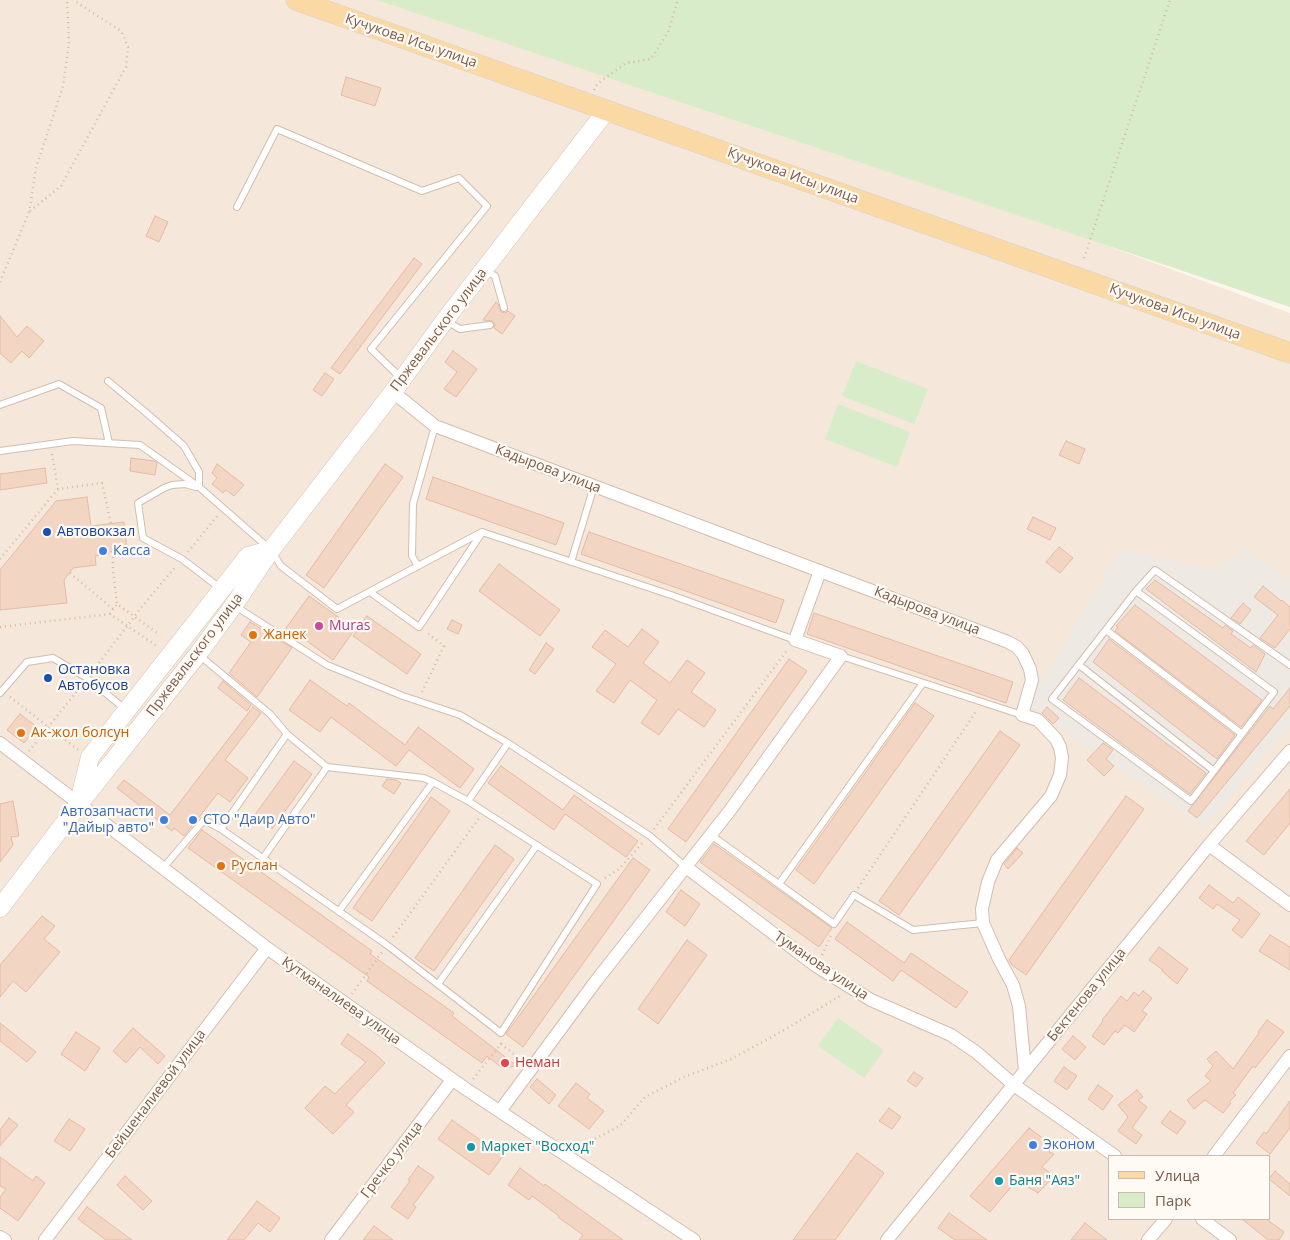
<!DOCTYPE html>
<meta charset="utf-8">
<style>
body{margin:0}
#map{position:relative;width:1290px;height:1240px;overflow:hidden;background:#fdf6ec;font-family:"Open Sans",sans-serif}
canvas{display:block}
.legend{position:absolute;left:1108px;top:1155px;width:162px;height:65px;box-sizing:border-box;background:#fffaf3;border:1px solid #cabbb1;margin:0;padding:6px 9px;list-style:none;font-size:15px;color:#7a5c4d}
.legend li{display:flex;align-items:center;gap:10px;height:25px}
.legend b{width:25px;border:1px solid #cabbb1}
</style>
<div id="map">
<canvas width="1290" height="1240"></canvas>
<ul class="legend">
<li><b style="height:6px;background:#fbd9a5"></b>Улица</li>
<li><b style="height:14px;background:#d8ecc9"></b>Парк</li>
</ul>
</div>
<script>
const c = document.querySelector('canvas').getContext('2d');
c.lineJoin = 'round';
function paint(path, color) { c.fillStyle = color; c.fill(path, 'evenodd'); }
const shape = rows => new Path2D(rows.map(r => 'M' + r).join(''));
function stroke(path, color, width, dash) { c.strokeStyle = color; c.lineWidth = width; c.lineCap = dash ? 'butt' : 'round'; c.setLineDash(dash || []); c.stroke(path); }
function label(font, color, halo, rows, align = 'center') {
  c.font = font + ' "Open Sans",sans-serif'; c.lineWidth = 4.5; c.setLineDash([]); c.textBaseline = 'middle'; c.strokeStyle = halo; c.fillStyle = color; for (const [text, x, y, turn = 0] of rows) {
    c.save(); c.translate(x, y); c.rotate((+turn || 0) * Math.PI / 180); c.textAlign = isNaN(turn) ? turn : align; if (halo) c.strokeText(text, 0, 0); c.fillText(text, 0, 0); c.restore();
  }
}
paint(shape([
 [0,0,441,0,1290,313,1290,1240,0,1240],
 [1109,1156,1269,1156,1269,1219,1109,1219]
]), '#f5e8da');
paint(shape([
 [1120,549,1216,570,1245,549,1290,580,1290,725,1204,827,1027,706]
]), '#efe9e4');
paint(shape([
 [377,0,1290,0,1290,307],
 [856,361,928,389,914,424,842,396],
 [838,404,910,432,897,467,825,439],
 [838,1018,884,1050,864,1078,818,1046]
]), '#d8ecc9');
const building = shape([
 [346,77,381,88,375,106,341,95,346,77],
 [155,216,168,222,159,242,146,236,155,216],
 [414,258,422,264,340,374,331,368,414,258],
 [496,302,498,304,501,312,505,313,508,311,515,316,502,334,494,328,495,324,492,321,483,320,496,302],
 [0,316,17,337,27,326,44,341,29,358,22,351,11,363,0,353,0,316],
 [453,351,477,369,456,397,444,389,457,372,445,362,453,351],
 [325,373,334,379,322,396,313,390,325,373],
 [1066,441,1085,449,1079,464,1059,455,1066,441],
 [131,458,154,461,157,463,155,475,130,471,131,458],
 [217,464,244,485,234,496,226,490,223,493,212,484,217,478,212,473,217,464],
 [385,464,403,477,324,588,306,575,385,464],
 [45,468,47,483,0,490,0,474,45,468],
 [433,477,564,523,556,545,426,499,433,477],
 [87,497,91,526,124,522,127,550,108,552,109,554,95,556,96,565,73,568,64,580,67,603,0,610,0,570,56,501,87,497],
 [1033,517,1056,528,1050,540,1027,529,1033,517],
 [589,532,784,600,776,623,581,554,589,532],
 [1059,547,1073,558,1060,573,1046,562,1059,547],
 [499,564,560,610,540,636,479,591,499,564],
 [1155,580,1223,628,1225,625,1233,631,1231,634,1251,648,1253,645,1265,654,1256,672,1146,589,1155,580],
 [1263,586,1281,601,1282,600,1290,607,1290,629,1275,648,1260,638,1278,615,1254,597,1263,586],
 [309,596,355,629,333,660,300,636,298,640,284,631,309,596],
 [1243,603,1251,610,1240,624,1231,618,1243,603],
 [1135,605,1262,700,1241,727,1115,631,1118,627,1116,626,1135,605],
 [814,613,1013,682,1006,703,807,634,814,613],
 [367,616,421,654,407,674,353,636,367,616],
 [452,620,462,625,458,634,447,629,452,620],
 [250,622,292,648,257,697,229,673,251,642,241,635,250,622],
 [642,629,659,642,643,663,670,683,687,660,705,673,691,692,716,710,704,727,678,709,659,735,641,723,657,700,630,680,614,703,596,691,616,664,592,647,605,630,628,647,642,629],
 [1109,639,1235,735,1217,759,1093,662,1109,639],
 [546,643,554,649,535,674,529,670,546,643],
 [789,659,807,671,686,842,668,829,789,659],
 [1079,678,1206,773,1190,794,1063,700,1079,678],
 [310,680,347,706,349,703,405,745,418,727,474,769,460,788,409,750,396,766,331,717,320,732,289,710,310,680],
 [223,681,251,705,247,711,218,688,223,681],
 [1290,688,1290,706,1197,818,1188,811,1270,706,1273,709,1290,688],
 [915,703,934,716,814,884,796,870,915,703],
 [253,707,261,713,225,760,248,778,230,802,218,793,184,836,174,828,172,831,117,788,124,780,170,815,253,707],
 [1047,707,1059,718,1053,724,1042,713,1047,707],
 [20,714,37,727,24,743,7,730,20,714],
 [1000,731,1020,745,899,915,879,901,1000,731],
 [1103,743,1113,750,1106,759,1114,766,1104,776,1087,760,1103,743],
 [294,761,312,774,272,829,254,816,294,761],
 [501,766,563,810,574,795,638,841,626,857,565,814,554,830,488,783,501,766],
 [387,779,396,780,401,783,394,794,382,786,387,779],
 [1290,789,1290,823,1264,855,1246,841,1290,789],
 [1126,796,1144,809,1026,975,1012,965,1009,960,1126,796],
 [431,797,450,811,372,921,353,908,431,797],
 [13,801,19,836,11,837,13,845,0,862,0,804,13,801],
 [202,830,372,951,370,954,454,1013,452,1016,517,1066,502,1068,487,1056,482,1063,367,981,369,977,188,848,202,830],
 [714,844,832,928,819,947,700,862,714,844],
 [495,845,514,859,434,971,415,958,495,845],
 [1017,848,1023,853,1008,869,1004,864,1017,848],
 [633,858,650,870,523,1047,506,1034,633,858],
 [1209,885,1233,903,1238,897,1260,914,1242,938,1232,930,1240,920,1217,904,1213,909,1199,898,1209,885],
 [681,890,700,904,685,926,666,912,681,890],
 [42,916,55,926,44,939,60,952,26,992,13,981,0,997,0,965,42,916],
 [847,922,904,963,911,953,968,992,956,1008,901,970,893,981,835,939,847,922],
 [1270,935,1290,947,1290,970,1259,951,1270,935],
 [687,940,707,955,658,1024,638,1009,687,940],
 [1159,947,1188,969,1177,984,1162,971,1163,970,1149,960,1159,947],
 [1143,991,1152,998,1142,1011,1147,1014,1134,1032,1125,1025,1118,1033,1115,1031,1104,1045,1092,1036,1103,1021,1102,1020,1121,996,1127,1001,1134,992,1139,996,1143,991],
 [1267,1020,1284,1032,1255,1068,1253,1066,1233,1093,1236,1095,1229,1102,1231,1103,1223,1113,1205,1100,1194,1109,1187,1100,1211,1081,1205,1076,1213,1066,1207,1059,1216,1051,1233,1069,1259,1033,1258,1032,1267,1020],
 [0,1023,36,1052,27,1062,0,1041,0,1023],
 [133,1028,165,1056,158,1064,140,1047,126,1063,113,1051,133,1028],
 [76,1032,100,1048,85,1071,61,1054,76,1032],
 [348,1034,375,1054,385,1063,346,1105,354,1112,333,1134,305,1108,325,1086,335,1094,366,1062,341,1044,348,1034],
 [1073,1036,1086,1047,1075,1060,1062,1049,1073,1036],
 [1064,1067,1077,1076,1067,1090,1054,1081,1064,1067],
 [914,1072,923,1078,916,1087,907,1081,914,1072],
 [537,1079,556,1095,549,1104,530,1087,537,1079],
 [576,1083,590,1094,587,1098,604,1111,589,1129,558,1106,576,1083],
 [1098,1085,1113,1096,1103,1110,1088,1099,1098,1085],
 [1137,1090,1143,1097,1138,1100,1147,1107,1132,1128,1142,1135,1136,1144,1118,1131,1128,1117,1118,1105,1137,1090],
 [1290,1101,1290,1128,1270,1154,1256,1143,1264,1132,1266,1134,1290,1101],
 [889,1108,901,1117,892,1129,879,1121,889,1108],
 [1170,1111,1186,1122,1177,1134,1161,1123,1170,1111],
 [9,1118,18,1125,0,1146,0,1130,9,1118],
 [69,1119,85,1129,70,1151,54,1141,69,1119],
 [452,1120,503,1156,489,1175,438,1139,452,1120],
 [1029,1128,1052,1145,1049,1152,1054,1154,1042,1167,1054,1176,1038,1193,1017,1180,990,1212,970,1196,1029,1128],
 [857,1153,884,1173,835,1240,793,1240,857,1153],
 [0,1157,33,1181,36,1176,45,1183,18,1221,0,1208,0,1197,6,1189,0,1186,0,1157],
 [418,1166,434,1177,413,1205,416,1207,408,1219,391,1207,410,1181,408,1180,418,1166],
 [520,1168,544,1186,545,1184,623,1240,579,1240,583,1235,558,1217,559,1216,532,1196,529,1200,508,1185,520,1168],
 [1275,1171,1290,1184,1290,1196,1269,1179,1275,1171],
 [125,1176,152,1201,143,1210,117,1185,125,1176],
 [257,1201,280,1218,270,1232,258,1223,244,1240,227,1240,257,1201],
 [87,1207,132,1240,106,1240,78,1219,87,1207],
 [949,1213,987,1240,955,1240,938,1228,949,1213],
 [1242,1219,1266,1219,1284,1232,1279,1240,1268,1240,1242,1219],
 [1085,1223,1107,1240,1071,1240,1085,1223],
 [374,1226,393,1240,363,1240,374,1226]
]);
paint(building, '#f3d5c3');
stroke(building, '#e6bba3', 1);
const lane = shape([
 [237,207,277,129,422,191,459,178,487,206,371,349,401,378],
 [485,270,495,276,504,308],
 [446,321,460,329,490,325],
 [108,381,150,416,184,446,199,472,199,487],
 [0,405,59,384,101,408,109,443],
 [0,451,73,441,140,445,199,487,271,550,281,566,337,609,482,532,671,595,795,640],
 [196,487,185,484,172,485,164,488,138,503,143,538,182,559,220,588],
 [571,562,594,486],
 [418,566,412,556,413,504,435,426],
 [1136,591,1274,692,1191,801,1052,699,1136,591],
 [1136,591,1155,570,1290,665],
 [370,592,419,627,481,534],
 [235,606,327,665,403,696,460,715,508,743,650,836,686,867],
 [1106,630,1242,734],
 [199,655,270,714,287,734,221,829],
 [841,656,1022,715],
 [1079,665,1214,771],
 [0,693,27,662,53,658,87,678,125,709],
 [468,801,508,743],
 [711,835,834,924,854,895,913,930,983,923],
 [263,858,327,767],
 [163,868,204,820,221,829,387,945,501,1033,597,884,468,801,433,782,424,778,327,767,287,734],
 [779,884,923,683],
 [339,911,433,782],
 [438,984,537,845]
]);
const street = shape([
 [393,392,435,426,1008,642,1017,647,1023,654,1030,669,1032,680,1022,715,1038,720,1056,739,1060,747,1062,758,1060,775,1051,796,997,860,988,882,982,909,983,923,999,959,1013,985,1019,1006,1025,1071],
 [0,743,267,948,466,1089,694,1240],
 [1209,845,1290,905],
 [686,867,816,966,871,1000,951,1035,976,1052,1014,1085,1115,1156],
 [500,1111,596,981,731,809,841,656,795,640,820,571],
 [1214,1156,1290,1056],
 [1202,1219,1230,1240],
 [0,1237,5,1240],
 [45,1240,267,948],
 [331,1240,452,1080],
 [887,1240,1209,845,1290,751],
 [1148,1240,1166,1219]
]);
const secondary = shape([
 [80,798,90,757,248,556,271,550],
 [0,908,79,804,198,654,234,605,271,550,393,392,445,320,607,110]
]);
const primary = shape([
 [296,0,1290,353]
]);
stroke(lane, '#d1beb0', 8);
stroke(street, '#d1beb0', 14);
stroke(secondary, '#d6c0b0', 19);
stroke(primary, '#dad1cd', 21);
stroke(shape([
 [594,90,597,84,626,63,651,59,668,32,678,0],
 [30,211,61,186,126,67,128,47,121,31,73,0],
 [1084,258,1170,0],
 [0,282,29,212,36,168,63,86,69,43,67,0],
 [52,454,58,489],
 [113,552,113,569,117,604],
 [188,552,218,515],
 [0,559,58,489,102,483,111,524],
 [70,573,113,609],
 [110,614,117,604,160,635],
 [0,627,110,614,158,647],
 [93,671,140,609,176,566],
 [422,692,444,646,426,632],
 [10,697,78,750],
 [29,751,82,685],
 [654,829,788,649],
 [605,878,619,869,644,841],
 [858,888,977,710],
 [393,937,479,818],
 [822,955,832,933],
 [352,994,382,952],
 [501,1044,523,1061],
 [473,1079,501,1044,501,1042],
 [577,1148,620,1126,645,1097,684,1077,731,1059,786,1029,840,996]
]), '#d9b8a5', 2.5, [1, 4]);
stroke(lane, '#fff', 6);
stroke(street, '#fff', 12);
stroke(secondary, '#fff', 18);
stroke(primary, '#fbd9a5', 20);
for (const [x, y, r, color] of [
 [47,532,5,"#1a4fb4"],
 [103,551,5,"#3f7fe0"],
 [319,626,5,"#d1479c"],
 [253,635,5,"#e8710a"],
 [48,678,5,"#1a4fb4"],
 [21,733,5,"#e8710a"],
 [164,820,5,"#3f7fe0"],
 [193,820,5,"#3f7fe0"],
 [221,866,5,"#e8710a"],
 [505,1063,5,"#e0444e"],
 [1033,1145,5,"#3f7fe0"],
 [471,1147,5,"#0f9aa8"],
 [999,1181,5,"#0f9aa8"]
]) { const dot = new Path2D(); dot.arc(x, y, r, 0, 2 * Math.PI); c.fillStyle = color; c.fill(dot); stroke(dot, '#fffaf3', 2); }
label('14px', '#7a5c4d', '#fffaf3', [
 ["Кучукова Исы улица",411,41,19],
 ["Кучукова Исы улица",793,176,20],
 ["Кучукова Исы улица",1175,312,20],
 ["Пржевальского улица",439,330,-53],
 ["Кадырова улица",548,469,21],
 ["Кадырова улица",927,611,21],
 ["Пржевальского улица",195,655,-53],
 ["Туманова улица",821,966,34],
 ["Бектенова улица",1087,995,-51],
 ["Кутманалиева улица",341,1001,35],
 ["Бейшеналиевой улица",156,1094,-53],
 ["Гречко улица",392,1160,-53]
]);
label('14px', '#164399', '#fffaf3', [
 ["Автовокзал",57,532],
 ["Остановка",58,670],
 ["Автобусов",58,686]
], 'left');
label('14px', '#366cbe', '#fffaf3', [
 ["Касса",113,551],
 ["Автозапчасти",154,812,"right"],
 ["\"Дайыр авто\"",154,828,"right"],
 ["СТО \"Даир Авто\"",203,820],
 ["Эконом",1043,1145]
], 'left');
label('14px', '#b23c85', '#fffaf3', [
 ["Muras",329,626]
], 'left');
label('14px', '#c56008', '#fffaf3', [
 ["Жанек",263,635],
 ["Ак-жол болсун",31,733],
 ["Руслан",231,866]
], 'left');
label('14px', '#be3a42', '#fffaf3', [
 ["Неман",515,1063]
], 'left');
label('14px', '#0d838f', '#fffaf3', [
 ["Маркет \"Восход\"",481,1147],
 ["Баня \"Аяз\"",1009,1181]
], 'left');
</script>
